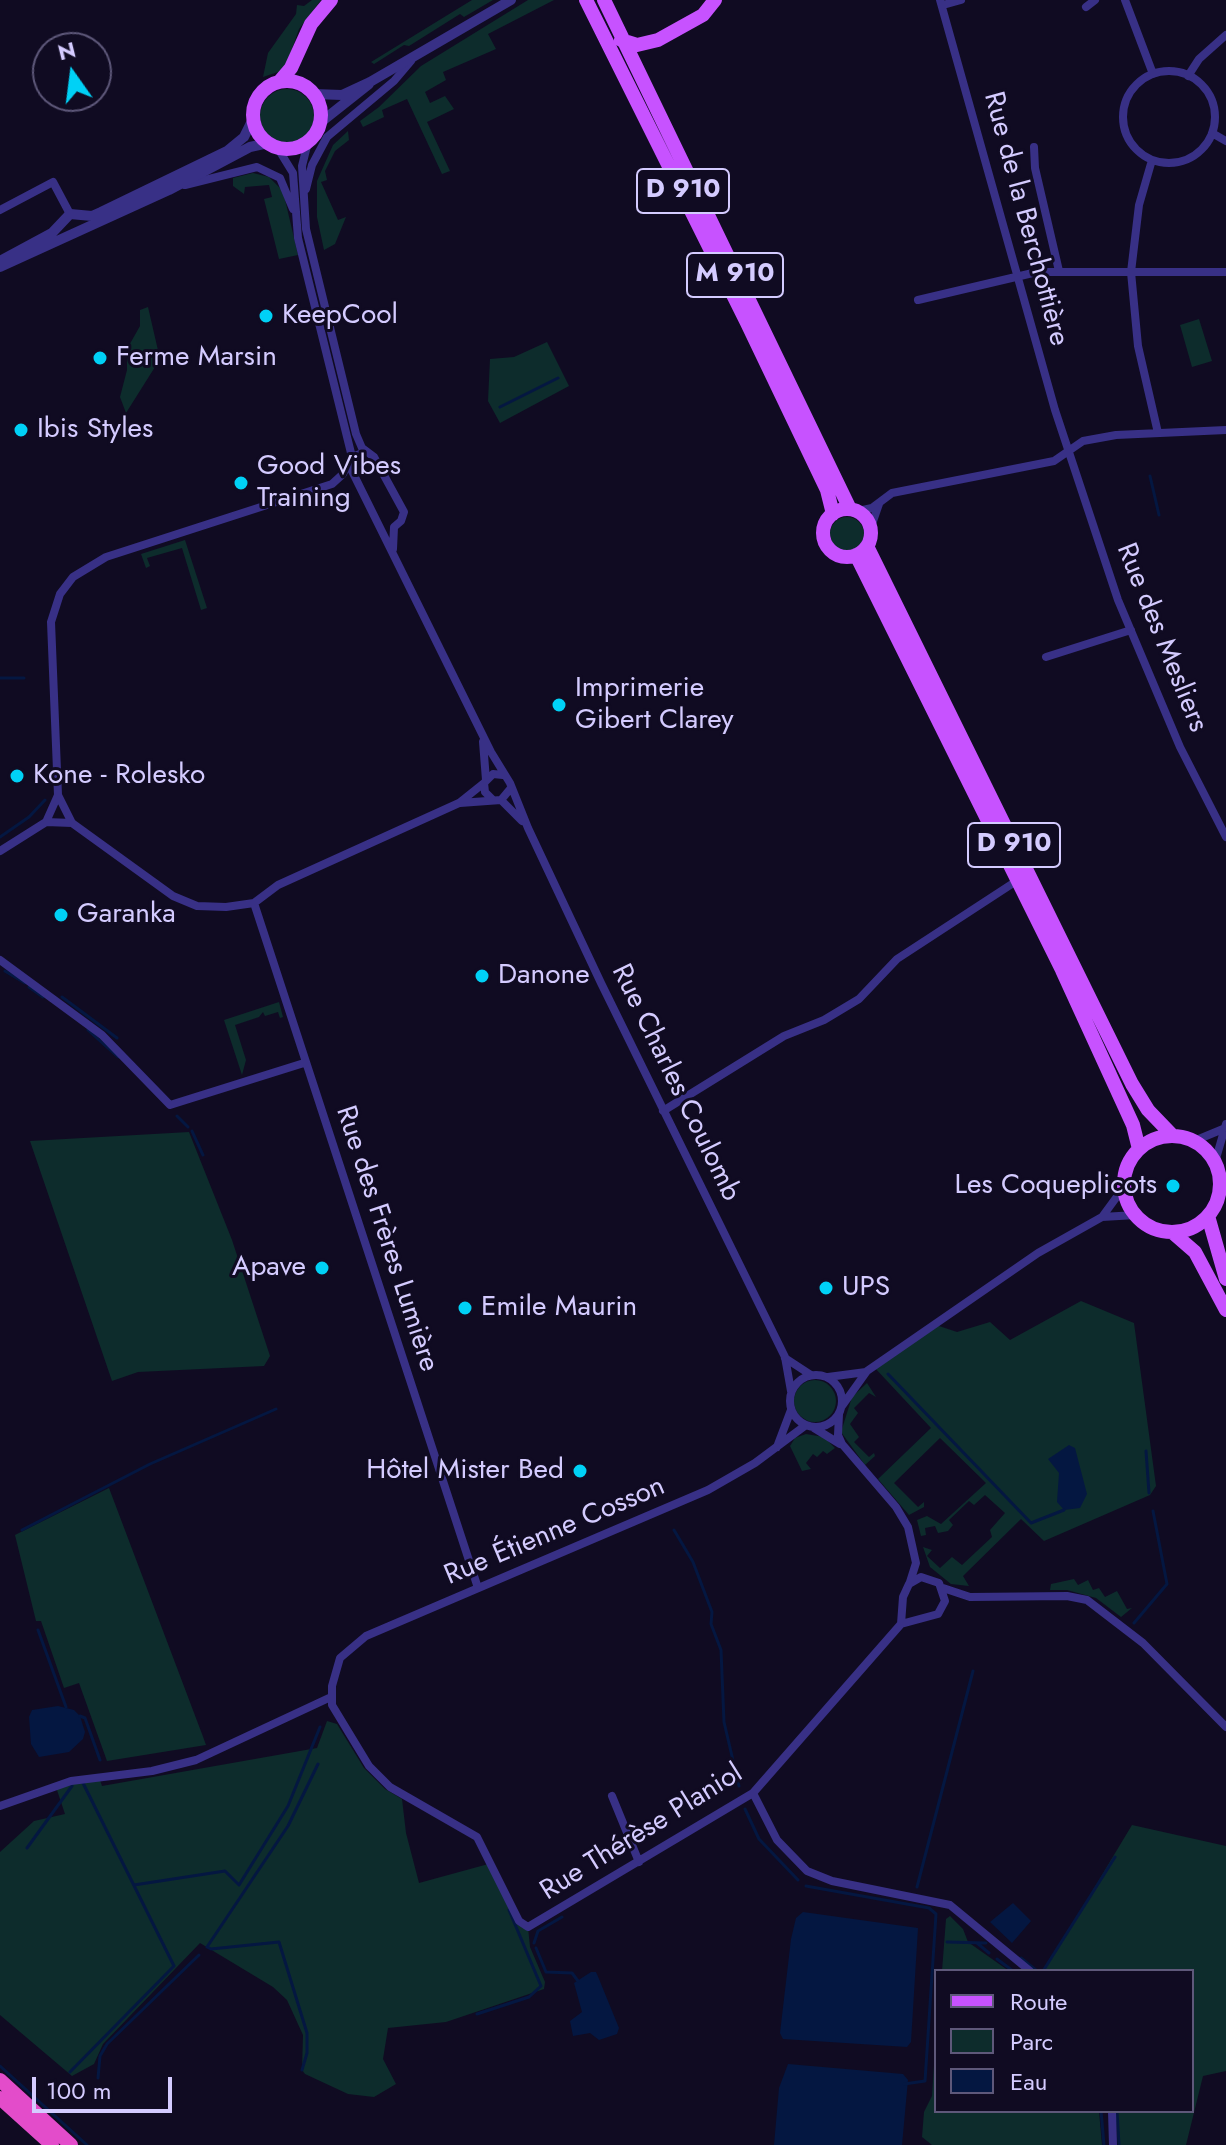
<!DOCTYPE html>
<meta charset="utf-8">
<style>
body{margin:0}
#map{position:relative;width:1226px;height:2145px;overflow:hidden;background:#100b22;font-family:Jost,sans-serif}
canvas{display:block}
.legend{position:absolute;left:934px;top:1969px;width:260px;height:144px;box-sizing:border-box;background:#100b22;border:2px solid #5e587a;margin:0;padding:10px 14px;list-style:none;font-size:24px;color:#d4cbff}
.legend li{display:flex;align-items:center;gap:16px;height:40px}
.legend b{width:40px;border:2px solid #5e587a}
.north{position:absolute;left:32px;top:32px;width:80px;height:80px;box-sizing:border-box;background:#100b22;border:2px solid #5e587a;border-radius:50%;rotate:346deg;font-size:22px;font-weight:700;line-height:32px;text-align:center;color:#d4cbff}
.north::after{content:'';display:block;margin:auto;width:28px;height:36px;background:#00d1f6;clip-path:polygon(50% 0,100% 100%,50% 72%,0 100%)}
.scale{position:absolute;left:32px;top:2077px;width:140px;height:36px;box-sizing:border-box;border:4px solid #d4cbff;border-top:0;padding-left:10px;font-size:24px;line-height:28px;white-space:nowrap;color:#d4cbff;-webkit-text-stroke:6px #100b22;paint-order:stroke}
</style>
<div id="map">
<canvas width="1226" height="2145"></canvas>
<ul class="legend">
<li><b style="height:10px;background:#c752ff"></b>Route</li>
<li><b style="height:22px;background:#0d2c2c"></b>Parc</li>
<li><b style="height:22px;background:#041741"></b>Eau</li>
</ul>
<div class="north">N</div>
<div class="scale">100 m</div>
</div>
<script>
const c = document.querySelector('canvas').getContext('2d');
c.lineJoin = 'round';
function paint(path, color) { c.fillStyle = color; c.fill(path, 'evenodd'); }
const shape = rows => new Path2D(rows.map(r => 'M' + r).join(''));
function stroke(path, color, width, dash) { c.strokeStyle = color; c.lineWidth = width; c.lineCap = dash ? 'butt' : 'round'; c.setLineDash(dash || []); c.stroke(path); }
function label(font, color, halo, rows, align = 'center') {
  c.font = font + ' Jost,sans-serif'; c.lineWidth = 6; c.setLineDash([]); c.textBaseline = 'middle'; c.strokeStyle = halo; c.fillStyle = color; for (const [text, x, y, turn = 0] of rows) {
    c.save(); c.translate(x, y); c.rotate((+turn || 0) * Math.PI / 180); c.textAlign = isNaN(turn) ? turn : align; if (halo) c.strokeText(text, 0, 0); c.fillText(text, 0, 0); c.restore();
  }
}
paint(shape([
 [312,0,321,0,299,29,287,63,281,71,263,77,268,53,296,14,297,5,304,6],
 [472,0,493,0,464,17,460,14,409,46,404,45,374,64,371,62],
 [528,0,554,0,488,34,496,49,443,72,446,80,425,92,430,103,445,96,454,109,427,122,450,171,442,174,407,99,382,110,384,117,363,127,360,121,379,107,421,66],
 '260 116a27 27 0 1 1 54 0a27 27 0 1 1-54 0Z',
 [348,131,349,140,335,151,325,171,327,180,321,182,338,220,346,217,335,244,324,250,317,217,317,181,333,145],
 [253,173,269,177,283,191,298,255,279,259,264,199,272,197,269,185,245,187,244,194,233,186,233,178],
 [148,307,160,359,126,413,120,397,127,370,127,349,140,326,140,310],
 [1199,319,1212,361,1192,367,1180,325],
 [547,342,569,386,500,423,488,401,490,359,514,357],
 '830 534a17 17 0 1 1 34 0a17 17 0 1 1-34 0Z',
 [185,540,207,608,201,610,182,548,147,558,150,566,146,568,141,554],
 [279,1002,283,1017,280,1018,278,1012,265,1016,263,1012,259,1017,235,1025,246,1060,242,1075,224,1020],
 [189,1132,232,1240,270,1356,264,1366,138,1372,112,1381,30,1141],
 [1081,1301,1134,1323,1156,1486,1150,1495,1044,1541,1021,1519,963,1576,969,1586,951,1584,930,1567,923,1547,932,1550,927,1556,940,1568,952,1557,962,1565,992,1537,990,1530,1005,1513,985,1495,974,1505,969,1501,949,1520,953,1525,948,1531,938,1533,935,1526,925,1528,926,1535,921,1536,917,1520,927,1516,941,1524,986,1483,940,1438,894,1483,918,1507,924,1502,924,1507,909,1515,878,1479,931,1428,874,1367,933,1324,957,1332,990,1322,1010,1340],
 '794 1401a21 21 0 1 1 42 0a21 21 0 1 1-42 0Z',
 [867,1383,876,1397,869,1393,854,1408,858,1413,850,1424,859,1437,854,1442,869,1457,874,1453,875,1456,865,1465,841,1432,852,1397],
 [806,1434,824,1437,835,1448,827,1454,823,1451,817,1457,813,1454,806,1463,811,1469,802,1471,790,1446,795,1438],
 [109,1488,202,1734,206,1745,107,1761,79,1683,64,1688,41,1621,36,1621,15,1535],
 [1074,1579,1078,1585,1088,1580,1093,1590,1099,1588,1105,1597,1117,1591,1127,1609,1132,1608,1121,1617,1096,1598,1067,1590,1050,1590,1051,1584],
 [327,1721,337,1724,364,1768,385,1789,402,1799,406,1833,419,1883,492,1863,519,1921,528,1927,530,1947,545,1982,544,1989,446,2022,388,2028,383,2059,396,2084,374,2097,348,2094,305,2074,302,2070,303,2035,287,2000,273,1987,200,1943,103,2044,94,2064,72,2076,0,2015,0,1852,34,1821,65,1814,55,1784,99,1777,102,1786,317,1748],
 [1132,1825,1226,1846,1226,2071,1203,2076,1186,2145,1118,2145,1117,2111,1192,2111,1192,1971,1044,1971],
 [950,1916,963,1929,968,1942,1009,1971,942,1971,946,1919],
 [936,2033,936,2111,1099,2111,1102,2145,932,2145,922,2137,924,2112,932,2096]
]), '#0d2c2c');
paint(shape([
 [1069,1445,1075,1448,1087,1494,1080,1508,1064,1510,1057,1502,1059,1473,1048,1459],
 [58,1706,74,1710,80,1716,85,1732,83,1739,69,1752,39,1757,31,1744,29,1717,32,1710],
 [1013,1903,1031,1921,1012,1943,990,1922],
 [803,1912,918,1928,911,2042,907,2047,783,2039,780,2033,791,1939,796,1918],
 [591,1972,596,1972,599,1979,619,2028,617,2034,599,2040,590,2033,573,2036,570,2021,582,2012,574,1983],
 [788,2064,903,2074,908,2080,902,2145,774,2145,779,2088]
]), '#041741');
stroke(shape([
 [500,407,558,378],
 [1150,476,1159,515],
 [0,678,24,678],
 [0,837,29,817,45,800],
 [5,971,25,983],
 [29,987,43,997],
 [62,997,117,1038],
 [88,1030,118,1057],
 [177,1116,188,1127],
 [192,1131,203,1155],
 [888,1374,1031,1523,1064,1510],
 [1146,1451,1149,1493],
 [22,1530,150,1464,276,1409],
 [674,1530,693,1562,712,1612,711,1624,721,1650,724,1722,739,1786],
 [1134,1623,1167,1584,1153,1511],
 [38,1630,66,1707],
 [80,1716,85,1718,100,1760],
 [745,1809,759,1839,798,1880],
 [27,1848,72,1786],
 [134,1885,225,1871,239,1885,288,1806,320,1727],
 [806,1886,929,1908,936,1914,925,2081,904,2084],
 [917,1887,973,1671],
 [947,1942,986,1943],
 [534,1943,538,1931,562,1917],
 [977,1943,989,1953],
 [536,1948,546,1972,572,1973,578,1981],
 [1021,1958,1037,1971],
 [997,1959,1013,1971],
 [1043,1971,1115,1857],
 [477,2014,529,1997,541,1986,509,1910],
 [0,2066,87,2145],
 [302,2070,307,2053,307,2033,279,1942,211,1949,207,1947,288,1826,318,1764],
 [70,2072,174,1966,83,1783],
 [98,2078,100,2056,107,2044,199,1955],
 [1101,2111,1104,2145],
 [1117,2112,1119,2145]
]), '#041741', 3);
stroke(shape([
 [940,0,1055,410,1118,600,1180,747,1226,837],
 [1125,0,1153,74],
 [943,5,961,0],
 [1086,7,1095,0],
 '1123 117a46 46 0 1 1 92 0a46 46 0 1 1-92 0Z',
 [1188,76,1199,59,1226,35],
 [1212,133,1226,141],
 [308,142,302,166,306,229,356,434,362,448,374,457,404,512,401,521,394,527,393,549],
 [277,147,293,173,298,238,352,457],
 [1034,147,1035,168,1059,271],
 [1152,160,1139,205,1131,272,1138,346,1158,433],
 [185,185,257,167,280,178,293,209],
 [306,189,312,165,327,137,394,81,411,61],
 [0,210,53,182,70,214],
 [918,300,1037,272,1226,272],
 [365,452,352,457,343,474,332,484,106,557,73,577,60,594,51,622,58,795,72,823,173,896,197,906,226,907,254,903,278,885,459,803,484,783],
 [349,465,491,752,510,783,528,828,601,983,785,1357,791,1391],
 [858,511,872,508,892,493,1054,461,1083,441,1116,435,1226,430],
 [871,527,879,504],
 [1046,657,1131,630],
 [483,742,486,780],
 [492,799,485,792,484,783,493,774,503,775],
 [501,800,522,821],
 [460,803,501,800,511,788],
 [46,822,72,823],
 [0,851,46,822,58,795],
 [254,903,478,1588],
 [0,960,102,1035,170,1105,304,1063],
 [663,1111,784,1036,824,1020,859,999,897,959,1018,880],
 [1194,1141,1223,1129],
 [1215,1162,1226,1124],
 [1102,1217,1124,1187],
 [785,1358,811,1375],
 '790 1401a26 26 0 1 1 52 0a26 26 0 1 1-52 0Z',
 [828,1377,866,1372],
 [842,1406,867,1371,1038,1253,1102,1217,1136,1215],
 [839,1414,838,1435,842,1444,896,1507,908,1527,916,1563,910,1582],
 [806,1425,755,1463,708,1490,366,1636,340,1658,332,1686,332,1705,369,1766,390,1787,477,1837,519,1921,528,1927,753,1793,901,1624,903,1597,909,1584,921,1577,939,1583,945,1601,938,1614,901,1624],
 [814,1428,840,1444],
 [777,1447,791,1410],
 [943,1588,970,1597,1067,1596,1087,1600,1143,1643,1226,1727],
 [753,1793,777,1840,807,1871,832,1881,950,1905,1030,1971],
 [612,1796,639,1862],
 [0,1806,71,1781,152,1771,196,1760,331,1697],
 [1112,2111,1113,2145]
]), '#383086', 8);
stroke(shape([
 [314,94,342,95,370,82,511,0],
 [321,122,369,84],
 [0,261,52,233,70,214,92,216,101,212,227,151,244,137,253,119],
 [0,267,169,190,250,147,268,143]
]), '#383086', 10);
stroke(shape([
 [586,0,747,323,827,490,833,514],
 [604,0,850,509],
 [621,40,637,45,658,40,703,15,715,0],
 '253 115a34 34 0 1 1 68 0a34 34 0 1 1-68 0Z',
 [279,82,291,68,311,24,331,0],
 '823 533a24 24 0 1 1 48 0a24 24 0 1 1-48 0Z',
 [867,546,1132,1084,1148,1110,1173,1136],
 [856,555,1062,970,1133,1125,1139,1149],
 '1124 1184a48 48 0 1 1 96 0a48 48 0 1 1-96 0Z',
 [1208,1216,1226,1279],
 [1172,1232,1195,1252,1226,1310]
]), '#c752ff', 14);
stroke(shape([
 [0,2080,71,2145],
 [0,2098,52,2145]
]), '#e34cca', 14);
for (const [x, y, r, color] of [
 [266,316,8,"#00d1f6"],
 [100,358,8,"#00d1f6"],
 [21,430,8,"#00d1f6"],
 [241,483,8,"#00d1f6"],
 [559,705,8,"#00d1f6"],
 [17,776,8,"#00d1f6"],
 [61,915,8,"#00d1f6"],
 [482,976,8,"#00d1f6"],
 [1173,1186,8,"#00d1f6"],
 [322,1268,8,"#00d1f6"],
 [826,1288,8,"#00d1f6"],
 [465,1308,8,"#00d1f6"],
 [580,1471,8,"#00d1f6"]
]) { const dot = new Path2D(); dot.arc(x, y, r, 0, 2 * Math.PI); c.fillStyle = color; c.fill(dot); stroke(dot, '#100b22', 3); }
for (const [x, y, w] of [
 [683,191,92],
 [735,275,96],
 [1014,845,92]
]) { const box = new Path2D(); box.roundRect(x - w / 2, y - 22, w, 44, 6); c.fillStyle = '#100b22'; c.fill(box); stroke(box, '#d4cbff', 2); }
label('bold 26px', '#d4cbff', null, [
 ["D 910",683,191],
 ["M 910",735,275],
 ["D 910",1014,845]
]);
label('28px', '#d4cbff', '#100b22', [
 ["Rue de la Berchottière",1025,219,75],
 ["Rue des Mesliers",1161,638,68],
 ["Rue Charles Coulomb",675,1083,64],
 ["Rue des Frères Lumière",386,1239,72],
 ["Rue Étienne Cosson",555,1532,-23],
 ["Rue Thérèse Planiol",642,1833,-32]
]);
label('28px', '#d4cbff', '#100b22', [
 ["KeepCool",282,316],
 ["Ferme Marsin",116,358],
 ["Ibis Styles",37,430],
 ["Good Vibes",257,467],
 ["Training",257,499],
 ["Imprimerie",575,689],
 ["Gibert Clarey",575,721],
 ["Kone - Rolesko",33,776],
 ["Garanka",77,915],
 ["Danone",498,976],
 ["Les Coqueplicots",1157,1186,"right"],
 ["Apave",306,1268,"right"],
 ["UPS",842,1288],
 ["Emile Maurin",481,1308],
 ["Hôtel Mister Bed",564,1471,"right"]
], 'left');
</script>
